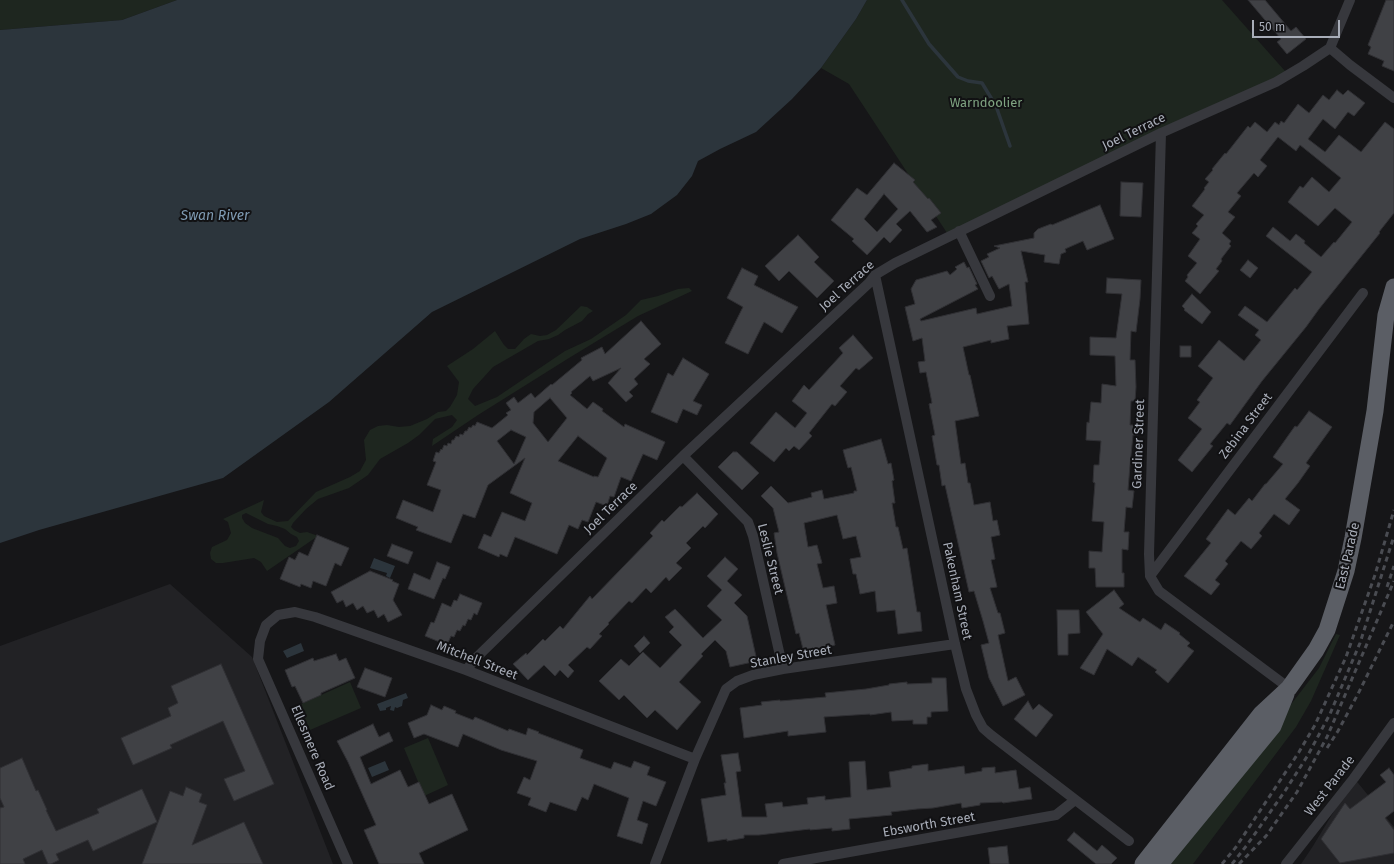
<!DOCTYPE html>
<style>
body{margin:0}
#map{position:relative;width:1394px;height:864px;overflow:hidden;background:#161618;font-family:"Fira Sans",sans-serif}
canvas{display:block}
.scale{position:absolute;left:1252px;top:20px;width:88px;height:18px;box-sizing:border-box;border:2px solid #a8adb8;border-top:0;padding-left:5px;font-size:12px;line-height:14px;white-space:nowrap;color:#a8adb8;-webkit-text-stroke:3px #111113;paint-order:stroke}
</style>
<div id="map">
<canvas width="1394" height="864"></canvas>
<div class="scale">50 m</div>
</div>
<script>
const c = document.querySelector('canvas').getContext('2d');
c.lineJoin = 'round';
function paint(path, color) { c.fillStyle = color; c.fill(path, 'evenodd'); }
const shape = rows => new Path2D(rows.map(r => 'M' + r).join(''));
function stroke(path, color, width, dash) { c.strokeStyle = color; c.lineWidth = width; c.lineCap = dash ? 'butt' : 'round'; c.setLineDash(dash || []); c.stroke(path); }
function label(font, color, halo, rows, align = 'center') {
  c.font = font + ' "Fira Sans",sans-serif'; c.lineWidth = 4; c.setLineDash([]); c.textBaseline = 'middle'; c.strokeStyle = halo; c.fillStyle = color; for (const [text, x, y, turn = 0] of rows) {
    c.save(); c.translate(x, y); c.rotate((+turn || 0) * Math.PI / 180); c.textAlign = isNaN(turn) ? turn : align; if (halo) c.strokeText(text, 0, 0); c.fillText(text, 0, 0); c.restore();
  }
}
paint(shape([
 [170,584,252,657,333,864,0,864,0,646],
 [1354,778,1394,827,1394,864,1301,864,1313,846]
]), '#222225');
paint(shape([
 [0,0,177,0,122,20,0,30],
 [867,0,1222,0,1285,71,1303,66,949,236,849,84,821,68,856,19],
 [689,288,692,291,638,316,569,358,478,415,432,446,433,439,452,427,457,420,452,415,435,419,419,435,408,443,380,459,368,475,349,488,318,499,306,509,293,523,291,527,294,530,300,533,307,532,318,536,267,571,261,562,254,558,223,563,216,563,211,559,210,553,212,547,227,540,231,533,228,522,223,519,264,500,261,512,264,516,277,522,288,521,316,492,350,477,360,471,366,460,364,440,370,430,378,426,387,425,399,427,410,426,427,419,438,412,446,411,450,407,457,395,459,382,447,366,473,349,495,331,504,345,508,349,515,349,524,339,531,334,540,336,547,335,556,330,581,306,587,307,593,311,588,314,582,321,565,330,558,335,549,339,538,341,493,367,473,389,468,399,475,406,497,397,565,351,591,339,626,315,641,300,658,296,678,289],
 [246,513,268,524,277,526,285,529,291,534,297,537,299,541,296,546,290,548,285,546,278,538,252,528,245,523,242,518,242,515],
 [1336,634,1340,635,1311,701,1296,727,1193,864,1168,864,1319,668],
 [350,682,361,708,310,730,299,705],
 [428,738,448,785,424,796,404,748]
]), '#1e261f');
paint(shape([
 [177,0,867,0,856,19,821,68,792,99,756,132,720,149,698,161,692,176,677,195,651,214,626,224,580,239,432,312,329,402,223,478,39,530,0,543,0,30,122,20],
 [374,558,395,566,390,578,386,576,387,573,370,568],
 [301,643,304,651,287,658,283,651],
 [406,693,408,698,403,700,402,706,397,708,395,707,394,711,390,710,391,706,386,708,386,710,380,711,377,704],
 [385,761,389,770,372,777,368,768]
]), '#2c353c');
stroke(shape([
 [902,0,929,44,958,77,968,81,982,83,996,106,1010,146]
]), '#2c353c', 3.5);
const building = shape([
 [1248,0,1265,0,1291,31,1296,27,1306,39,1287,54,1277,42,1281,39,1248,0],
 [1386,0,1394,0,1394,71,1382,66,1384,61,1368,54,1371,47,1368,45,1386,0],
 [1337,90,1343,95,1348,90,1365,103,1354,116,1348,112,1335,129,1323,119,1308,139,1325,152,1339,135,1361,152,1385,122,1394,129,1394,213,1379,232,1380,233,1319,309,1306,327,1262,381,1230,425,1227,423,1210,444,1213,446,1192,472,1178,460,1202,429,1188,418,1200,402,1197,400,1213,378,1198,366,1219,340,1244,361,1261,340,1255,335,1259,330,1238,315,1245,306,1267,322,1295,288,1297,290,1312,272,1266,236,1273,227,1290,241,1296,234,1305,241,1304,243,1321,257,1334,242,1335,243,1352,222,1335,208,1318,226,1288,202,1300,186,1303,188,1312,177,1329,192,1341,178,1300,145,1296,151,1278,137,1260,160,1267,166,1258,177,1254,173,1237,193,1241,196,1228,212,1235,217,1222,233,1231,241,1229,244,1231,246,1221,259,1222,261,1216,269,1219,271,1200,294,1185,281,1188,277,1187,275,1197,263,1188,256,1200,239,1192,233,1198,226,1196,224,1204,215,1192,206,1205,189,1204,188,1209,182,1205,179,1213,170,1212,169,1225,153,1226,154,1248,126,1250,128,1255,122,1267,132,1275,122,1279,125,1281,121,1284,123,1298,104,1309,113,1323,95,1329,100,1337,90],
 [894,163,915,180,913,182,928,199,929,198,941,213,931,220,937,227,927,232,910,211,896,224,902,230,890,243,884,237,867,255,852,241,854,239,831,220,857,188,867,195,894,163],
 [884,194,898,209,877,232,864,219,884,194],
 [1121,182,1143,183,1141,217,1120,216,1121,182],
 [1100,205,1114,239,1087,250,1083,241,1065,249,1066,252,1061,254,1059,264,1044,262,1045,255,1021,251,1028,282,1025,282,1029,324,1007,326,1009,339,991,343,991,340,963,347,969,375,970,375,979,416,955,421,961,464,965,463,968,483,970,483,974,505,990,502,993,521,997,520,1000,535,991,537,995,559,991,560,997,587,990,588,998,613,1000,613,1005,633,998,635,1008,681,1016,677,1025,695,1003,706,989,678,981,645,989,643,983,621,974,591,969,592,945,485,942,486,939,465,937,465,932,436,935,435,929,404,932,403,926,372,920,373,918,362,925,361,922,338,913,341,905,307,915,304,911,289,916,280,947,271,950,275,957,269,955,267,964,262,967,268,969,267,977,284,975,285,978,289,920,319,921,321,976,308,977,314,1012,306,1009,284,999,289,992,276,989,278,981,261,989,257,987,254,1000,248,994,246,1034,238,1034,233,1038,229,1051,224,1052,225,1100,205],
 [798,235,819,257,814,262,834,281,817,298,789,271,779,281,765,266,798,235],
 [1248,260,1258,268,1250,278,1240,270,1248,260],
 [742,268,758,276,754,285,798,307,782,333,764,322,748,354,725,343,743,307,727,298,742,268],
 [1107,278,1141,280,1140,299,1136,332,1131,331,1130,360,1135,360,1136,387,1135,401,1131,401,1130,425,1138,425,1138,435,1133,435,1130,465,1128,490,1134,491,1132,508,1126,507,1124,532,1129,532,1128,550,1122,549,1122,573,1124,573,1124,587,1096,587,1095,568,1089,568,1089,551,1102,552,1104,522,1092,521,1095,483,1093,482,1094,465,1099,465,1101,441,1086,440,1087,422,1089,423,1091,402,1101,403,1102,384,1116,386,1115,356,1090,355,1090,337,1116,338,1122,294,1106,293,1107,278],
 [1192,294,1211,312,1202,324,1184,310,1185,309,1182,306,1192,294],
 [641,321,661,344,644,359,650,364,634,379,638,384,629,392,633,396,626,402,608,383,621,368,593,381,590,376,571,392,572,393,570,395,587,409,593,402,603,409,602,411,624,427,625,424,665,442,657,460,643,454,631,481,621,477,614,497,610,496,607,506,596,502,588,522,582,520,578,529,569,525,557,554,515,537,507,557,500,554,499,557,478,548,484,534,491,537,502,512,525,521,532,503,510,493,525,458,488,485,475,518,463,514,451,543,416,530,418,527,396,518,403,500,433,512,441,490,427,485,436,462,433,461,436,452,439,453,441,449,442,450,444,445,447,446,448,443,451,444,452,440,454,440,456,436,459,437,460,434,463,435,465,431,467,431,469,427,471,428,473,425,475,426,477,422,492,428,508,415,506,413,511,410,506,403,514,397,518,403,531,393,535,398,551,384,552,385,582,360,581,358,602,347,605,354,641,321],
 [550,398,567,418,548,442,533,423,534,412,550,398],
 [511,430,526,437,514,464,497,441,511,430],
 [578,436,607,458,598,477,594,476,594,477,558,461,578,436],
 [853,335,873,358,859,370,856,368,840,386,847,392,835,406,832,404,809,433,812,436,799,450,794,446,789,451,786,448,774,462,750,443,776,412,795,428,807,413,792,401,804,385,809,390,843,353,839,348,853,335],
 [1180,346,1191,346,1191,357,1180,357,1180,346],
 [683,358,709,374,693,401,702,405,697,415,683,409,677,423,651,412,668,373,673,376,683,358],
 [1309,411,1332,427,1306,463,1310,466,1298,483,1285,499,1300,510,1289,525,1274,514,1259,533,1262,536,1251,549,1241,541,1225,561,1228,564,1215,580,1220,584,1211,595,1184,576,1211,543,1206,539,1228,509,1235,515,1249,498,1252,501,1265,484,1266,484,1283,464,1273,457,1295,426,1297,427,1309,411],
 [881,439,888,464,891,463,894,480,892,481,895,503,892,503,896,527,898,527,903,549,907,548,917,612,920,612,922,631,898,634,895,610,877,612,875,591,860,594,856,574,853,574,850,559,861,557,856,536,843,539,837,515,804,523,808,547,817,545,822,563,817,564,823,588,834,586,837,603,826,605,835,645,804,653,799,633,796,634,777,553,774,533,779,532,773,508,761,496,771,486,788,503,812,497,811,493,822,490,824,499,854,493,854,491,857,491,851,467,848,468,843,450,881,439],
 [733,452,737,452,759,473,742,490,718,467,733,452],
 [697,493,718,514,705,528,703,526,686,543,691,548,676,563,682,568,669,581,666,577,651,593,646,588,632,603,629,601,608,623,609,624,599,634,602,636,590,649,587,647,568,665,574,671,568,678,560,670,555,676,544,665,528,680,513,664,526,653,527,655,543,639,545,641,560,626,563,629,590,596,592,599,653,536,650,533,662,520,664,522,680,506,682,507,697,493],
 [317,535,349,548,341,566,335,563,326,586,313,581,311,588,301,584,300,587,280,579,289,557,295,560,299,552,308,556,317,535],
 [392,544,413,552,408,564,387,556,392,544],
 [725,557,738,569,727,581,742,595,734,603,747,616,757,661,730,667,726,651,715,640,701,654,703,656,679,682,701,702,677,730,655,710,647,718,624,695,619,700,599,681,621,659,629,666,643,652,660,668,682,645,669,632,674,627,665,617,675,609,703,638,722,620,707,606,722,590,707,576,725,557],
 [437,562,450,567,445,579,443,578,434,599,408,589,414,573,430,580,437,562],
 [370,571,393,580,392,581,399,584,393,600,402,615,388,622,384,614,378,618,374,610,367,613,363,606,357,610,353,603,346,607,343,600,337,603,331,592,370,571],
 [1114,590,1124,604,1119,608,1140,622,1143,618,1161,630,1165,623,1180,633,1179,634,1190,643,1187,646,1194,651,1168,683,1155,672,1157,670,1138,657,1132,666,1107,649,1094,675,1080,668,1103,634,1086,612,1114,590],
 [460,594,482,603,477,615,474,613,471,620,468,619,465,626,463,625,460,631,457,630,454,637,451,636,447,645,425,636,431,622,434,623,442,603,451,607,454,600,457,601,460,594],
 [1057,610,1079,610,1080,633,1068,634,1068,655,1058,655,1057,610],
 [644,636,650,643,640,653,634,646,644,636],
 [336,654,339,661,346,658,355,678,321,693,321,695,303,703,295,686,292,687,285,670,313,658,314,661,336,654],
 [221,664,274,784,234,801,224,779,245,771,223,721,170,745,172,748,133,765,121,738,171,716,168,708,178,703,171,686,221,664],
 [365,668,392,678,385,697,357,687,365,668],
 [932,678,946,678,948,711,931,712,931,717,927,717,927,724,913,724,913,720,892,721,891,712,870,715,870,714,824,717,826,732,788,736,788,731,744,738,740,708,762,705,761,702,780,700,780,701,826,697,825,693,866,689,889,685,889,684,907,682,907,684,932,683,932,678],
 [1028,701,1033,710,1039,704,1053,715,1036,737,1014,719,1028,701],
 [431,705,442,710,444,706,456,711,455,713,473,720,475,717,508,731,509,729,526,735,528,728,539,732,538,733,583,750,580,758,611,769,614,762,631,768,634,761,650,767,647,775,666,782,656,806,643,801,637,820,648,824,642,844,617,836,629,798,594,784,588,800,582,797,576,811,550,802,546,812,528,805,531,798,517,793,524,777,530,780,537,761,501,750,463,734,458,747,424,734,414,738,408,723,427,715,431,705],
 [373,724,379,737,389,732,393,741,360,757,371,784,400,770,408,787,419,782,429,804,452,794,468,830,419,853,424,864,379,864,364,830,376,825,348,762,337,741,373,724],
 [738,753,741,771,736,772,742,817,767,817,765,804,782,802,783,807,808,804,807,798,825,796,825,800,851,797,849,762,865,761,867,790,891,787,889,772,912,768,912,766,928,764,928,771,964,766,965,774,982,771,982,768,995,767,995,773,1016,770,1019,789,1030,787,1032,799,1003,803,1002,802,980,803,980,805,962,808,961,803,933,808,917,809,891,812,892,815,849,819,850,829,832,831,832,828,810,830,810,829,759,835,744,835,744,838,727,841,727,839,708,842,701,799,726,795,724,783,726,783,721,755,738,753],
 [22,758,36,791,38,790,47,810,46,810,56,831,99,813,97,809,142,789,157,822,93,851,88,840,56,854,59,860,51,864,48,864,42,850,23,859,25,864,0,864,0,808,4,807,0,798,0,768,22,758],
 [1389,768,1394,775,1394,811,1385,818,1394,830,1394,853,1340,863,1321,839,1345,803,1350,809,1386,782,1380,775,1389,768],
 [186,787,202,794,199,802,207,805,192,845,244,822,263,864,142,864,170,791,183,796,186,787],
 [1074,832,1097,851,1102,845,1117,858,1111,864,1096,864,1067,840,1074,832],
 [1007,846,1009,864,990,864,988,848,1007,846]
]);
paint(building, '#404145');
stroke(building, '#303034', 1);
stroke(shape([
 [1330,48,1350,65,1394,98],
 [1161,133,1149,554,1150,576,1159,591,1289,688],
 [959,231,990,296],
 [875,275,955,644,966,689,976,715,983,728,991,735,1129,841],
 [683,456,748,522,753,536,783,669],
 [1150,576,1363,293],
 [466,670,477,657,683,456,869,283,875,275,895,263,1161,133,1276,82,1303,66,1330,48,1350,0],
 [348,864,258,659,260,641,266,625,278,615,295,612,315,617,466,670,695,759],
 [655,864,695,759,726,689,737,681,753,675,783,669,955,644],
 [783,864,1056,815,1075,800],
 [1286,864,1354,778,1394,723]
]), '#37383d', 10);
stroke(shape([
 [1143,864,1261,714,1289,688,1316,650,1327,630,1346,571,1353,538,1375,411,1386,315,1394,287],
 [1160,864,1273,726,1286,694]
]), '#5b5e65', 17);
stroke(shape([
 [1387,587,1394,566],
 [1327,748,1338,731,1358,694,1394,621],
 [1222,864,1236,847,1299,752,1315,725,1346,657,1375,575,1394,510],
 [1232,864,1247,845,1285,791,1308,755,1330,714,1360,643,1394,536],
 [1239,864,1266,836,1297,792,1327,737,1394,581]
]), '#4a4c52', 3, [5, 4]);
label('13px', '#7fa381', '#111113', [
 ["Warndoolier",986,103]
]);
label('13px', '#a8adb8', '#111113', [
 ["Joel Terrace",1134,132,-26],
 ["Joel Terrace",847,286,-42],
 ["Zebina Street",1246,426,-53],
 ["Gardiner Street",1139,444,-88],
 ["Joel Terrace",611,508,-44],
 ["East Parade",1348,556,-77],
 ["Leslie Street",770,559,76],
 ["Pakenham Street",957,591,78],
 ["Stanley Street",791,657,-10],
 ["Mitchell Street",477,661,21],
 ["Ellesmere Road",312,748,67],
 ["West Parade",1330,786,-52],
 ["Ebsworth Street",929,825,-10]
]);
label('italic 14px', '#7f9bb3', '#111113', [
 ["Swan River",215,216]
]);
</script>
